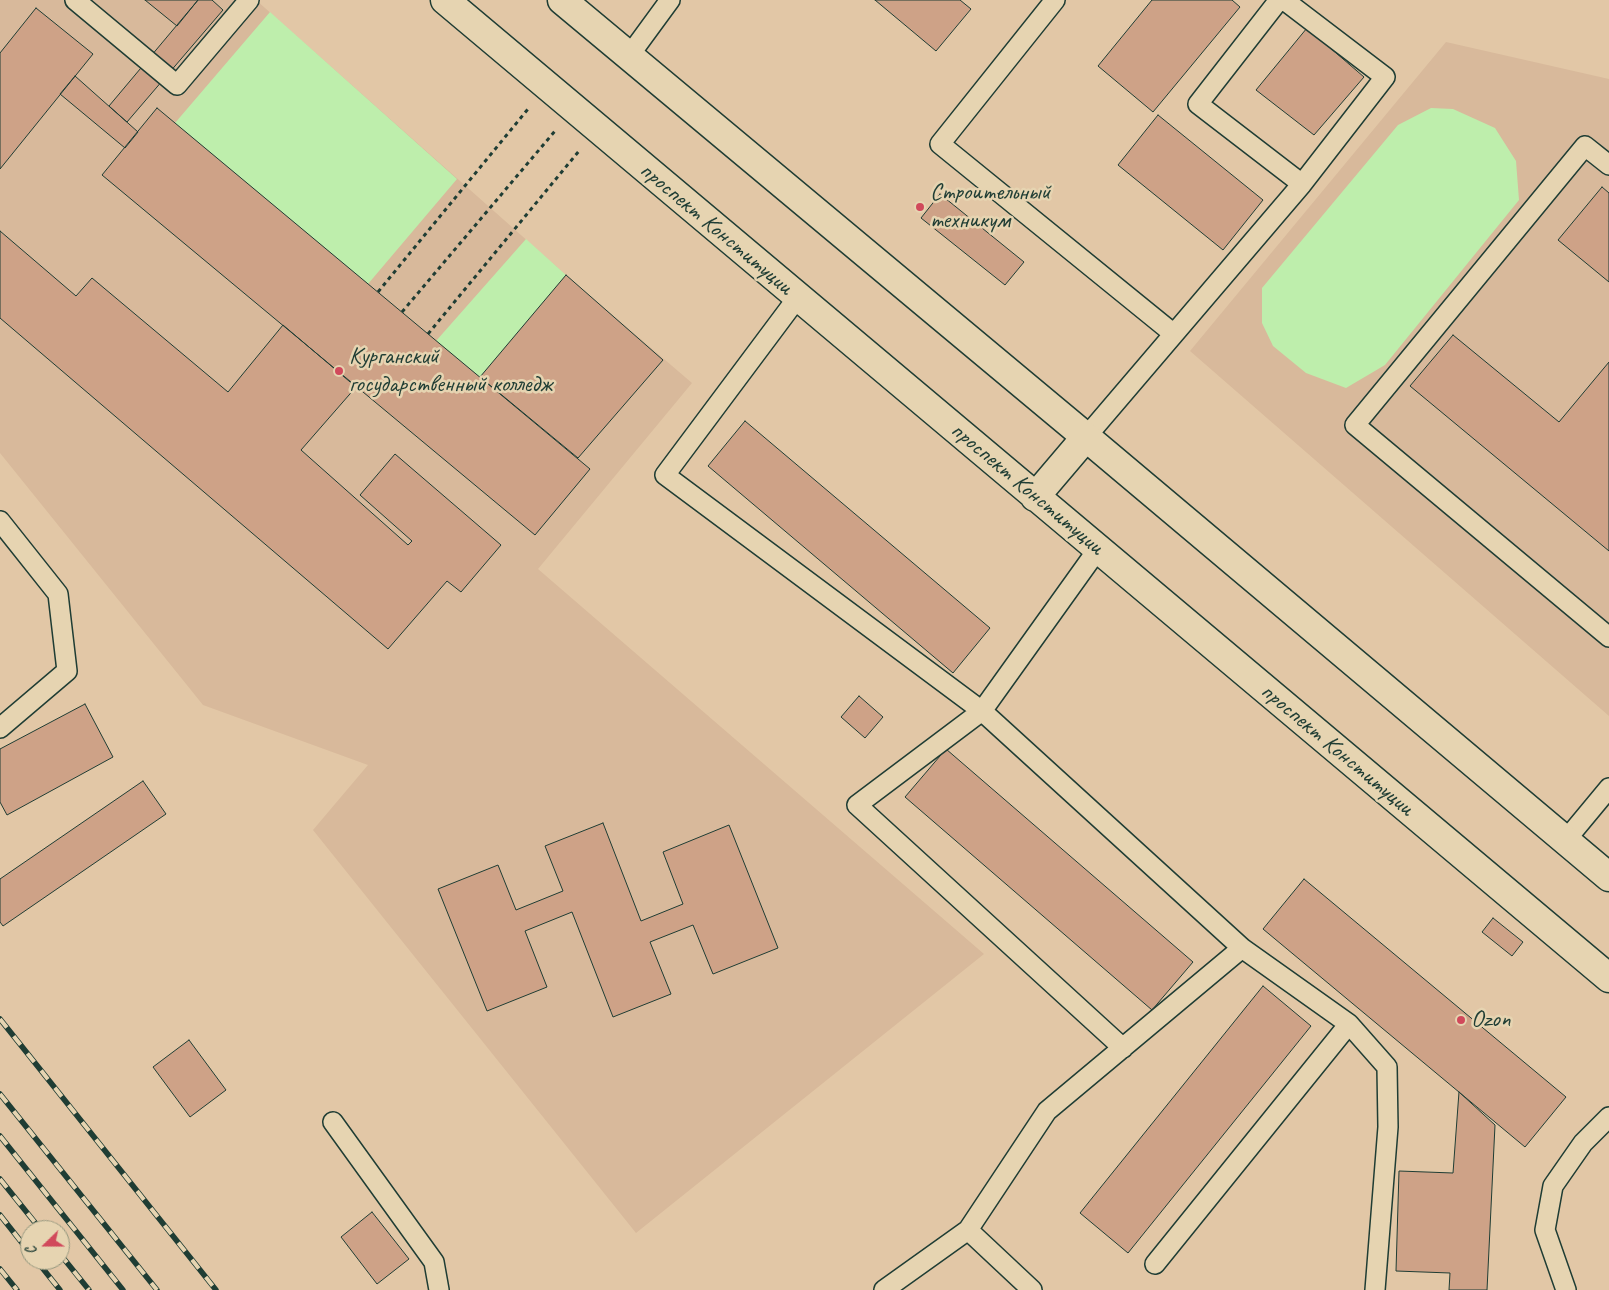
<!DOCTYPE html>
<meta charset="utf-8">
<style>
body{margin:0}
#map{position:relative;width:1609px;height:1290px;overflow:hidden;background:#e2c7a6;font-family:Caveat,sans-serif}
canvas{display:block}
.north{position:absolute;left:20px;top:1220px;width:50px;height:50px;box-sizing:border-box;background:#e6d4b1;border:1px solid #96987f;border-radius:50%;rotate:248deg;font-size:14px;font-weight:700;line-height:20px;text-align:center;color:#1f3d34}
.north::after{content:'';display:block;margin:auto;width:18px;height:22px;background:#d1495b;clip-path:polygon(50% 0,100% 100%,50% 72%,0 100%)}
</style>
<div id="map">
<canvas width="1609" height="1290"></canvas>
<div class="north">С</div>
</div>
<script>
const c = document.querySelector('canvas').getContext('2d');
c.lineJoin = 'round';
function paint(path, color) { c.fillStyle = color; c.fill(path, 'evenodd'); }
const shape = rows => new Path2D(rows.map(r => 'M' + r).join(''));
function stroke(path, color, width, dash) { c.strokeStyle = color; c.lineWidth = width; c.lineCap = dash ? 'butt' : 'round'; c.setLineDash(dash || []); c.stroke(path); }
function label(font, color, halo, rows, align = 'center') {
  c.font = font + ' Caveat,sans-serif'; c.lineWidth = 5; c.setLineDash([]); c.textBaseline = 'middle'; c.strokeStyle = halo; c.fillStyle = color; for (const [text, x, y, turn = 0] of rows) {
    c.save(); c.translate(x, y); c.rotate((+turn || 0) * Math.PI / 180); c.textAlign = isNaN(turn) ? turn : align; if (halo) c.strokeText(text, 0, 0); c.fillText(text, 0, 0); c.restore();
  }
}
paint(shape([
 [0,0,256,0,566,275,692,383,538,569,984,954,636,1233,313,830,368,765,203,705,0,453],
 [1446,42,1609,79,1609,716,1190,351]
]), '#d8b99b');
paint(shape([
 [270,12,457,179,368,284,175,123],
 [1431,108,1453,109,1495,128,1516,161,1519,200,1385,365,1346,388,1306,373,1273,346,1262,323,1262,288,1398,125],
 [526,239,566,275,480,377,436,341]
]), '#beeeac');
const building = shape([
 [145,0,198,0,177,26,145,0],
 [198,0,212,0,223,10,127,122,109,106,198,0],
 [875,0,960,0,971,9,936,51,875,0],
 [1152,0,1232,0,1240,7,1153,112,1098,66,1152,0],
 [36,8,93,54,0,169,0,53,36,8],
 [1307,28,1364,77,1314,135,1256,90,1307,28],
 [75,76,138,132,125,148,60,94,75,76],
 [157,108,590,469,535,535,102,175,157,108],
 [1158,115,1263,200,1223,250,1118,165,1158,115],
 [1602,187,1609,193,1609,282,1558,240,1602,187],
 [940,194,1024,262,1005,285,921,218,940,194],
 [0,231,76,296,92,278,228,392,283,325,356,387,301,450,408,545,412,541,360,495,395,454,501,545,461,592,447,581,388,649,0,318,0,231],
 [566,275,663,360,578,458,480,377,566,275],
 [1453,335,1559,422,1609,362,1609,551,1410,386,1453,335],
 [745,421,990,628,953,673,708,466,745,421],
 [859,696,883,717,865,738,841,717,859,696],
 [85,704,113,757,7,815,0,802,0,749,85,704],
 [946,749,1193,962,1152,1010,905,797,946,749],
 [143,781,166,814,3,926,0,922,0,879,143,781],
 [603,823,641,921,683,904,663,852,729,825,778,948,713,974,693,925,650,942,671,994,613,1017,572,912,525,931,547,987,487,1011,438,889,498,865,516,910,563,891,545,846,603,823],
 [1304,879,1566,1097,1525,1147,1263,929,1304,879],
 [1493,918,1523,942,1512,956,1482,932,1493,918],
 [1263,986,1311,1026,1128,1253,1080,1213,1263,986],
 [189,1040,226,1090,190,1117,153,1067,189,1040],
 [1459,1092,1495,1125,1487,1290,1449,1290,1450,1273,1396,1271,1399,1171,1453,1173,1459,1092],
 [372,1212,409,1259,377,1284,341,1237,372,1212]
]);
paint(building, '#cea287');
stroke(building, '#1f3d34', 1);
const lane = shape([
 [75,0,177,85,249,0],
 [1055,0,940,144,1174,334],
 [1284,0,1385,77,1302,184],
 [629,56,670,0],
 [1609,165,1585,146,1355,425,1609,637],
 [798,297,665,475,982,711,857,805,1123,1048],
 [1086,437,1302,184,1198,104,1279,0],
 [0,521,58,594,67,671,0,728],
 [1565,841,1609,788],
 [1349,1024,1387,1067,1388,1127,1375,1290],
 [333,1122,434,1262,439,1290],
 [968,1230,1032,1290],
 [1155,1264,1349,1024,1242,948],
 [884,1290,968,1230,1047,1111,1242,948,982,711,1098,549],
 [1566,1290,1545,1230,1553,1186,1583,1143,1609,1117]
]);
const secondary = shape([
 [445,0,1609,978],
 [562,0,1086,437,1609,877],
 [1035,497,1086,437]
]);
stroke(lane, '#1f3d34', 22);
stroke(secondary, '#1f3d34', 31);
stroke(shape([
 [378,292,528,109],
 [402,312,555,131],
 [428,334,579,151]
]), '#1f3d34', 3, [4, 4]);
stroke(lane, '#e6d4b1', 19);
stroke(secondary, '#e6d4b1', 28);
const rail = shape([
 [0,1019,216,1290],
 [0,1094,157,1290],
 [0,1136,123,1290],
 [0,1179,41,1230],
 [0,1215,30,1253],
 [60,1254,89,1290],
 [36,1260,60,1290],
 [0,1269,17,1290]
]);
stroke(rail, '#1f3d34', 5.5);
stroke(rail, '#e6d4b1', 4, [11]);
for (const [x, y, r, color] of [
 [920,207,5,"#d1495b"],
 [339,371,5,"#d1495b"],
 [1461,1020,5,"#d1495b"]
]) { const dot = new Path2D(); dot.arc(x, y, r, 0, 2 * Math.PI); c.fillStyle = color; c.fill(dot); stroke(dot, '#e6d4b1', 2); }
label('24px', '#1f3d34', '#e6d4b1', [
 ["Строительный",930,193],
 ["техникум",930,221],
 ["Курганский",349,357],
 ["государственный колледж",349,385],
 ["Ozon",1471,1020]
], 'left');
label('24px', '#1f3d34', '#e6d4b1', [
 ["проспект Конституции",716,229,40],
 ["проспект Конституции",1027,489,40],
 ["проспект Конституции",1337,750,40]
]);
</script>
